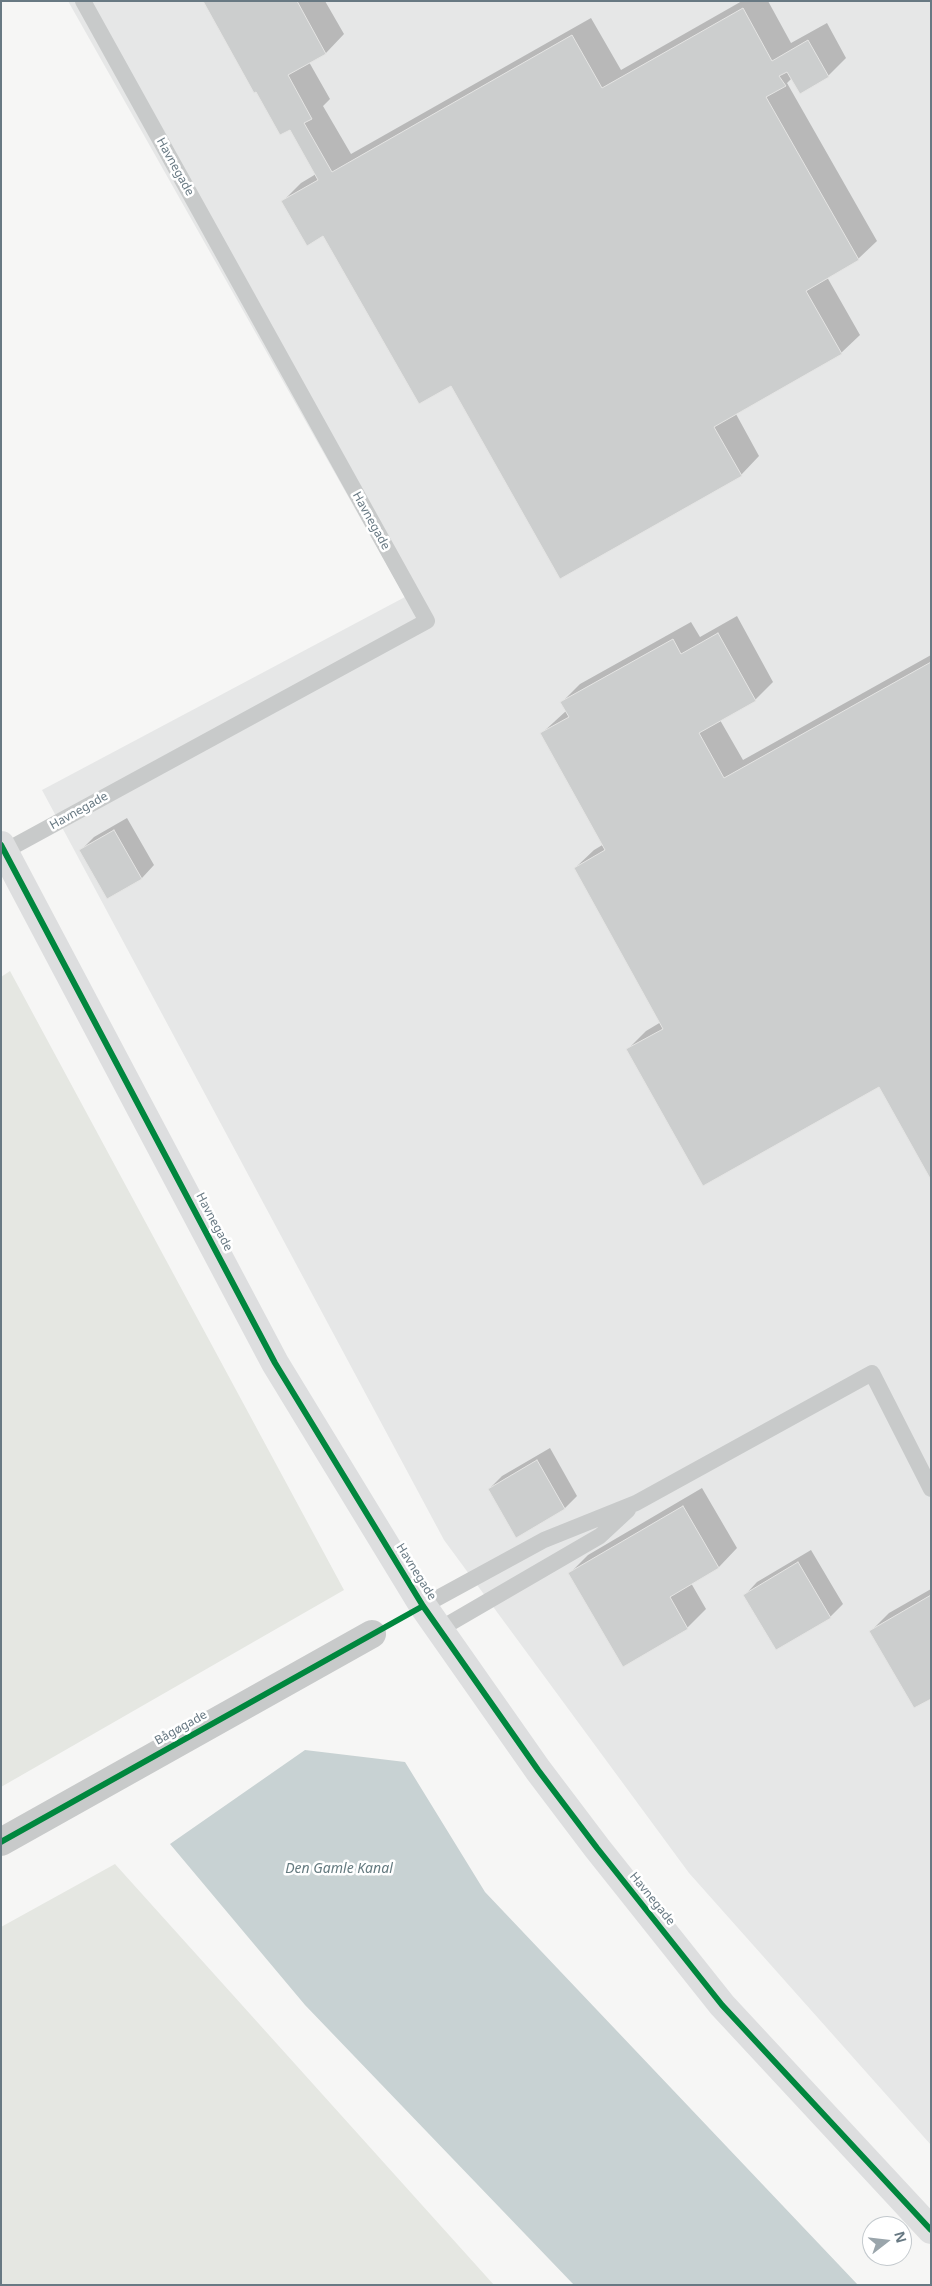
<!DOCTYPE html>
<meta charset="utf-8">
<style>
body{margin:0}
#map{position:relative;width:932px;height:2286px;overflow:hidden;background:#f6f6f5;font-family:"Noto Sans",sans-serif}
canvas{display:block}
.frame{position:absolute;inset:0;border:2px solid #687983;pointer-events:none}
.north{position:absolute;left:862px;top:2216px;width:50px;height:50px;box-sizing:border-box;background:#fff;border:1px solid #c3c9cd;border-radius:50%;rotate:74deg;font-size:14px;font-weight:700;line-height:20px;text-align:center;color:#687983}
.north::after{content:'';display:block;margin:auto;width:18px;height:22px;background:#9aa5ab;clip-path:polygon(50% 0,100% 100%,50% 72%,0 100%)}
</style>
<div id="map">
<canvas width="932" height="2286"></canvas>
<div class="frame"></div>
<div class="north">N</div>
</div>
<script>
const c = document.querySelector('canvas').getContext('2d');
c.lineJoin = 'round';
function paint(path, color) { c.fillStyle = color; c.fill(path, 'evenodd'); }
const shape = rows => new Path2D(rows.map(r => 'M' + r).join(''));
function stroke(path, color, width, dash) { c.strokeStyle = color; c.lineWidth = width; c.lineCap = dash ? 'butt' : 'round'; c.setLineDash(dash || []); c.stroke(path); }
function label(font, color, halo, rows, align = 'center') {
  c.font = font + ' "Noto Sans",sans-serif'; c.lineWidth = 5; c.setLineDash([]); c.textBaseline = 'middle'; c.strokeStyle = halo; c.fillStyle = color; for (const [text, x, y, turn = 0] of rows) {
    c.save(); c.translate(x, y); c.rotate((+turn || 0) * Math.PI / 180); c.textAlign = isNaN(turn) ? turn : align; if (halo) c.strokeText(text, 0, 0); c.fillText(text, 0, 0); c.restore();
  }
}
paint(shape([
 [68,1,931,1,931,2145,689,1873,444,1540,42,790,405,597]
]), '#e6e7e7');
paint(shape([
 [10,971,344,1590,1,1787,1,977],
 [115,1864,494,2285,1,2285,1,1927]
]), '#e5e7e2');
paint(shape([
 [305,1750,405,1762,485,1892,858,2285,574,2285,305,2005,170,1844]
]), '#c8d2d3');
paint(shape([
 [205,1,325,1,344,34,326,53,309,62,330,99,323,106,351,154,591,18,621,70,742,1,768,1,791,43,827,23,846,58,828,76,792,78,787,83,877,241,858,259,827,277,860,335,841,353,736,414,759,456,741,475,451,384,323,235,283,201,301,183,316,174,290,128],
 [737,616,773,682,755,700,720,720,743,760,931,655,931,1178,880,1086,628,1049,646,1031,661,1022,575,868,594,850,604,844,542,733,566,711,561,703,580,684,691,622,700,637],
 [127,818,154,865,142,878,108,897,81,850,94,837],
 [550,1448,577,1496,565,1508,489,1489,502,1476],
 [702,1488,737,1548,719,1567,691,1583,706,1609,687,1628,623,1665,570,1573,588,1555],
 [811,1550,843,1604,830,1617,745,1595,757,1582],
 [931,1589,931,1697,871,1631,889,1613]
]), '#0003');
const building = shape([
 [203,1,297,1,326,54,288,75,312,119,304,123,332,172,572,35,602,88,743,8,772,61,808,40,829,77,800,94,787,72,779,76,786,86,766,97,859,260,806,291,842,354,714,427,742,476,560,579,451,386,419,404,323,236,307,246,281,201,318,180,290,130,280,135,256,92,254,93,203,1],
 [718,633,756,701,699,733,724,778,931,662,931,1180,879,1087,703,1186,626,1049,663,1029,574,868,605,850,540,733,569,717,560,702,673,639,681,654,718,633],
 [114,830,142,879,107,899,79,850,114,830],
 [537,1460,565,1509,516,1538,488,1489,537,1460],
 [683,1506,719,1568,670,1597,688,1629,623,1667,568,1573,683,1506],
 [798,1562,831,1618,776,1650,743,1595,798,1562],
 [931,1595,931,1699,914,1708,869,1631,931,1595]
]);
paint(building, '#cccece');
stroke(building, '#e5e5e4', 1);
stroke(shape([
 [5,851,427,621,83,1],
 [423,1606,544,1540,636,1503,872,1373,931,1489],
 [440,1629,600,1536,628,1510]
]), '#c8caca', 16);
stroke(shape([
 [1,1842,372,1634]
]), '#c8caca', 28);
stroke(shape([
 [1,845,275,1363,423,1606,538,1770,597,1848,722,2005,931,2230]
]), '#dddedf', 28);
stroke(shape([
 [1,845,275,1363,423,1606,538,1770,597,1848,722,2005,931,2230],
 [1,1842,423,1606]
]), '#00873e', 6);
label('12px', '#687983', '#fff', [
 ["Havnegade",175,167,61],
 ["Havnegade",371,521,61],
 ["Havnegade",79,811,-29],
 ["Havnegade",214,1222,62],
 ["Havnegade",416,1572,58],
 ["Bågøgade",181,1728,-29],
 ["Havnegade",652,1899,51]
]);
label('italic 14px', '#647a7f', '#fff', [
 ["Den Gamle Kanal",339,1869]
]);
</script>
